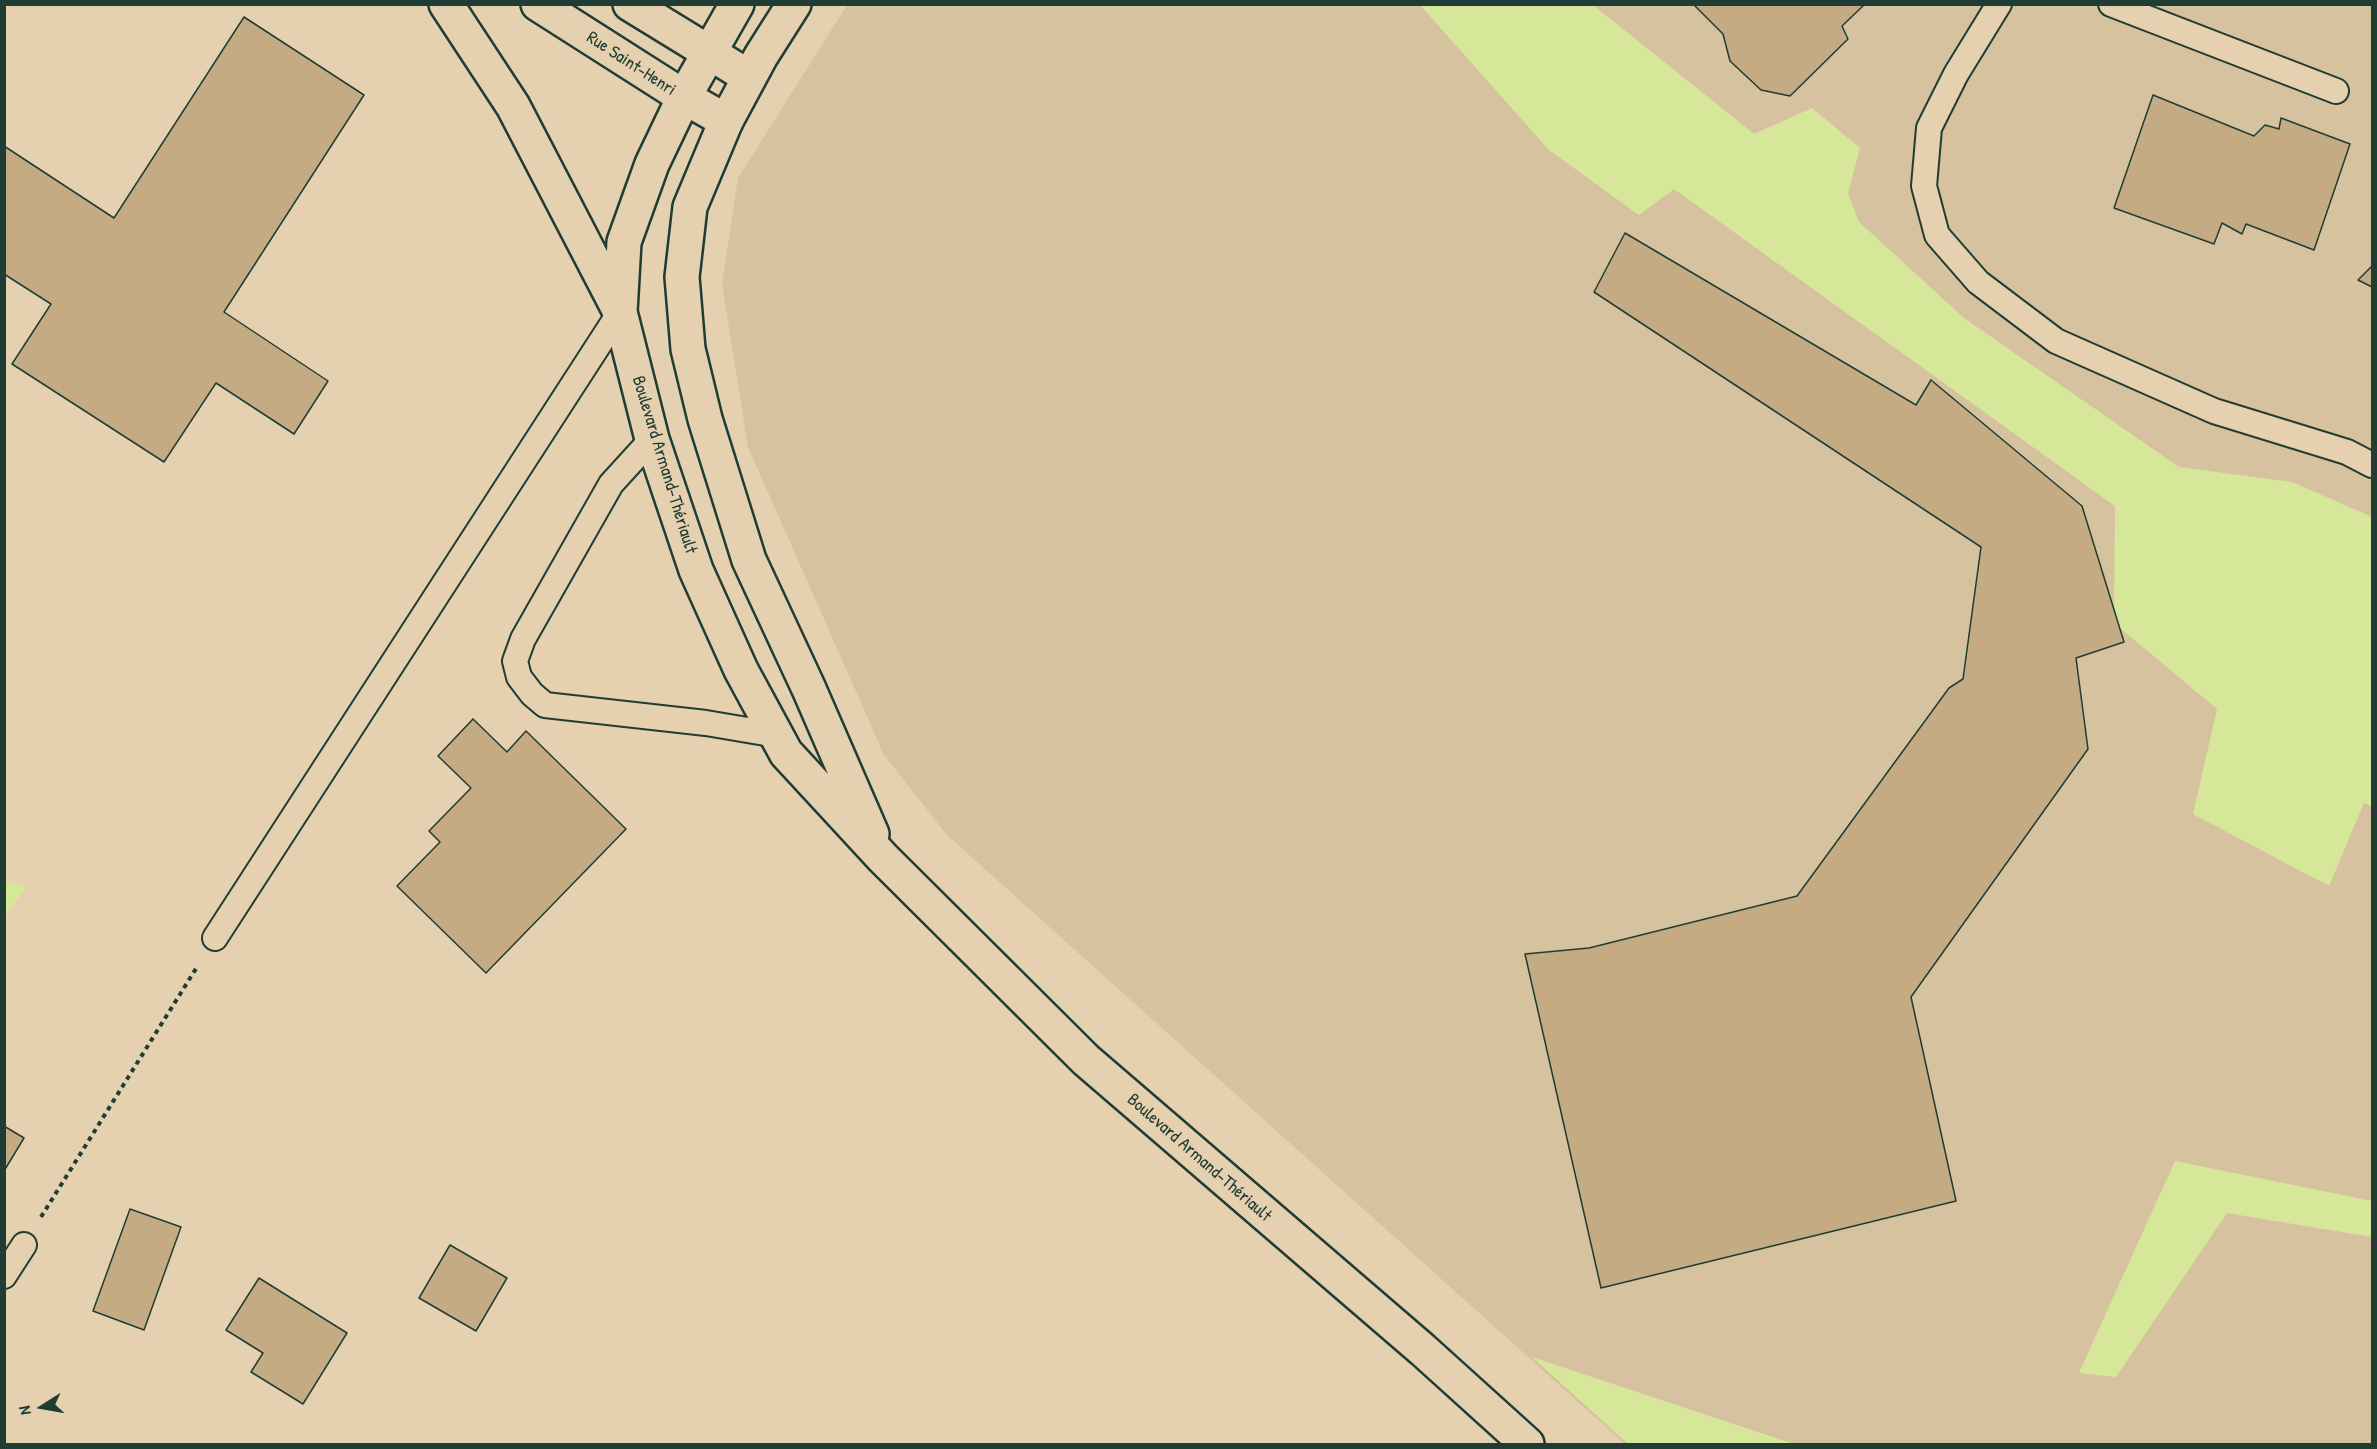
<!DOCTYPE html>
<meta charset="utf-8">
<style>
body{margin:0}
#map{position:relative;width:2377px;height:1449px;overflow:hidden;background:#e5d0af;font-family:"Patrick Hand",sans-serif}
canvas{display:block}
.frame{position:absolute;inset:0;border:6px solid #1f3d34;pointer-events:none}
.north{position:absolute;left:12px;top:1377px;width:60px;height:60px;-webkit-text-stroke:4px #e5d0af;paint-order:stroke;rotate:259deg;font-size:16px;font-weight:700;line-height:24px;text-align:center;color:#1f3d34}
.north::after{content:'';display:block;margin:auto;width:21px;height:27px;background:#1f3d34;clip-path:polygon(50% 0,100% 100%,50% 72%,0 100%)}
</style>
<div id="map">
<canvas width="2377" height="1449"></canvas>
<div class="frame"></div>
<div class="north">N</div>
</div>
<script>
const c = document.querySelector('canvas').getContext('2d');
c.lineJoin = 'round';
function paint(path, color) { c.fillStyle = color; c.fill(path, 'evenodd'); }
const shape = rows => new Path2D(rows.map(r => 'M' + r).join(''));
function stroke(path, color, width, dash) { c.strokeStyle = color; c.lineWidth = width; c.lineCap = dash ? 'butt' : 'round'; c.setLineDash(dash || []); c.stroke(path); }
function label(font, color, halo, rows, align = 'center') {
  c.font = font + ' "Patrick Hand",sans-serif'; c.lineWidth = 4.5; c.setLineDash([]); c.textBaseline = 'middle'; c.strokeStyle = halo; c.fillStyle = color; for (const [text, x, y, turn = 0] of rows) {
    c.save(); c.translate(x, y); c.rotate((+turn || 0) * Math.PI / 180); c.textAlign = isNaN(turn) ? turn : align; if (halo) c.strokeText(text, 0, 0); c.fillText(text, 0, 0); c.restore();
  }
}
paint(shape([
 [847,5,2372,5,2372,1444,1625,1444,947,835,884,755,748,447,722,284,738,178]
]), '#d7c2a0');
paint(shape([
 [1420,5,1593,5,1754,134,1812,108,1860,148,1848,193,1859,222,1964,318,2179,467,2292,482,2372,517,2372,806,2364,803,2329,886,2193,814,2217,709,2114,623,2115,506,1674,189,1639,215,1549,150],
 [5,881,26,887,5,918,4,881],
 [2175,1161,2372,1201,2372,1237,2227,1213,2116,1377,2079,1373],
 [1532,1357,1794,1444,1628,1444]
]), '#d7e79a');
const building = shape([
 [1693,4,1865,4,1842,26,1848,39,1790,96,1761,90,1730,61,1723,34,1693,4],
 [244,17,364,95,224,312,328,381,294,434,216,383,164,462,12,364,51,304,4,274,4,146,114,218,244,17],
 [2153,95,2254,136,2265,125,2279,129,2281,118,2350,144,2314,250,2246,224,2242,234,2222,223,2214,244,2114,208,2153,95],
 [1625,233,1916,405,1931,380,2082,506,2124,642,2076,658,2088,749,1911,997,1956,1201,1601,1288,1525,954,1589,948,1797,896,1949,688,1963,679,1981,547,1594,292,1625,233],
 [2372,266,2372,287,2358,280,2372,266],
 [473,719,507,752,526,731,626,829,486,973,397,886,440,842,429,831,471,788,438,756,473,719],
 [4,1126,24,1138,4,1171,4,1126],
 [130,1209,181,1227,144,1330,93,1311,130,1209],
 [450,1245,507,1278,476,1331,419,1298,450,1245],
 [259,1278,347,1333,303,1404,251,1372,263,1353,226,1330,259,1278]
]);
paint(building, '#c5ab83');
stroke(building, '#1f3d34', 1.5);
const service = shape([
 [1999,4,1956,74,1929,128,1924,186,1937,235,1978,282,2056,341,2214,411,2347,452,2372,465],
 [2111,4,2336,91],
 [652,439,611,484,523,639,515,661,519,677,532,694,545,705,706,723,777,735],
 [215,938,620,312],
 [4,1276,24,1245]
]);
const minor = shape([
 [538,4,684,97,726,121],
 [630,4,749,77]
]);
const tertiary = shape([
 [446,4,513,106,619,310],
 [737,4,684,97,652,164,624,242,620,312,652,439,696,570,741,670,786,753,883,858,1086,1060,1423,1350,1527,1444],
 [794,4,761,56,726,121,690,207,682,277,688,349,705,419,749,560,809,689,872,834]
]);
stroke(service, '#1f3d34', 28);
stroke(minor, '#1f3d34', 38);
stroke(tertiary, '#1f3d34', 38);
stroke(shape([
 [41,1217,197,967]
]), '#1f3d34', 4, [4.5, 4.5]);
stroke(service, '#e5d0af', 24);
stroke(minor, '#e5d0af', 33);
stroke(tertiary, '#e5d0af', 33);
label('18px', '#1f3d34', '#e5d0af', [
 ["Rue Saint-Henri",631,64,33],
 ["Boulevard Armand-Thériault",664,465,73],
 ["Boulevard Armand-Thériault",1199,1158,41]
]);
</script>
